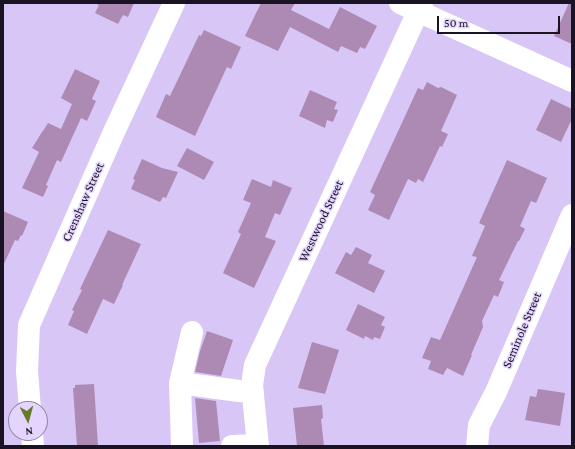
<!DOCTYPE html>
<style>
body{margin:0}
#map{position:relative;width:575px;height:449px;overflow:hidden;background:#d8c6f7;font-family:"Crimson Pro",serif}
canvas{display:block}
.frame{position:absolute;inset:0;border:4px solid #1a1324;pointer-events:none}
.north{position:absolute;left:8px;top:401px;width:40px;height:40px;box-sizing:border-box;background:#e3d5fd;border:1px solid #9387a6;border-radius:50%;rotate:174deg;font-size:11px;font-weight:700;line-height:16px;text-align:center;color:#1a1324}
.north::after{content:'';display:block;margin:auto;width:14px;height:18px;background:#687a2a;clip-path:polygon(50% 0,100% 100%,50% 72%,0 100%)}
.scale{position:absolute;left:437px;top:16px;width:123px;height:18px;box-sizing:border-box;border:2px solid #1a1324;border-top:0;padding-left:5px;font-size:12px;line-height:14px;white-space:nowrap;color:#1a1324;-webkit-text-stroke:3px #e3d5fd;paint-order:stroke}
</style>
<div id="map">
<canvas width="575" height="449"></canvas>
<div class="frame"></div>
<div class="north">N</div>
<div class="scale">50 m</div>
</div>
<script>
const c = document.querySelector('canvas').getContext('2d');
c.lineJoin = 'round';
function paint(path, color) { c.fillStyle = color; c.fill(path, 'evenodd'); }
const shape = rows => new Path2D(rows.map(r => 'M' + r).join(''));
function stroke(path, color, width, dash) { c.strokeStyle = color; c.lineWidth = width; c.lineCap = dash ? 'butt' : 'round'; c.setLineDash(dash || []); c.stroke(path); }
function label(font, color, halo, rows, align = 'center') {
  c.font = font + ' "Crimson Pro",serif'; c.lineWidth = 3; c.setLineDash([]); c.textBaseline = 'middle'; c.strokeStyle = halo; c.fillStyle = color; for (const [text, x, y, turn = 0] of rows) {
    c.save(); c.translate(x, y); c.rotate((+turn || 0) * Math.PI / 180); c.textAlign = isNaN(turn) ? turn : align; if (halo) c.strokeText(text, 0, 0); c.fillText(text, 0, 0); c.restore();
  }
}
paint(shape([
 [94,3,134,3,128,17,123,15,118,24,95,13,99,5],
 [261,3,295,3,291,10,329,29,340,7,377,26,365,49,360,47,357,53,341,46,338,52,290,27,278,51,245,36],
 [569,3,572,3,572,44,554,36],
 [204,30,241,47,231,69,227,67,195,136,156,117,166,94,170,96,199,35,201,36],
 [75,69,100,81,92,99,96,101,87,121,81,118,61,162,57,160,46,185,48,186,43,197,22,188,39,152,32,148,42,132,43,131,48,123,61,129,72,104,61,98],
 [427,82,438,88,441,87,457,95,441,131,448,134,442,147,440,146,423,182,418,179,416,183,408,179,389,220,368,210,375,195,370,192,418,88,423,90],
 [310,90,337,102,334,109,338,110,333,122,327,120,325,128,299,116],
 [551,99,572,109,572,119,561,142,536,130],
 [187,148,214,162,204,180,177,166],
 [142,159,162,168,178,172,166,198,163,197,160,202,131,189,135,180,133,179],
 [507,160,547,178,536,203,531,201,520,226,525,229,519,241,518,241,499,280,504,282,498,297,494,295,482,321,483,327,471,355,472,355,463,376,447,368,443,375,428,369,431,361,422,358,431,337,440,340,477,257,472,256,485,226,479,223],
 [252,179,271,187,273,180,292,188,280,215,275,213,265,237,276,241,254,288,223,273,241,234,238,232,251,203,243,200],
 [3,211,28,222,22,236,21,235,18,241,15,240,3,266],
 [108,230,141,244,122,285,123,285,114,304,103,299,87,334,68,325,74,311,72,310,82,290,80,289],
 [356,247,372,255,368,263,385,271,374,293,335,273,346,252,351,255],
 [358,304,385,317,381,325,385,327,380,339,374,337,373,340,365,336,364,339,346,330],
 [207,331,233,340,221,376,195,372,200,351],
 [312,342,339,350,325,394,298,388],
 [94,384,98,446,77,446,73,388,75,388,75,385],
 [538,389,565,393,560,426,525,420,530,396,536,397],
 [195,398,216,401,220,441,199,443],
 [322,405,323,418,321,419,324,446,297,446,293,408]
]), '#ad8ab3');
stroke(shape([
 [400,3,572,81],
 [180,383,239,391,253,392],
 [30,409,27,371,29,325,113,134,174,3],
 [32,433,33,446],
 [182,446,180,383,192,332],
 [232,446,258,445],
 [258,446,252,385,255,365,422,3],
 [477,446,479,425,496,392,572,215]
]), '#fff', 22);
label('13px', '#1a1324', '#e3d5fd', [
 ["Crenshaw Street",83,202,-66],
 ["Westwood Street",321,221,-65],
 ["Seminole Street",522,330,-67]
]);
</script>
